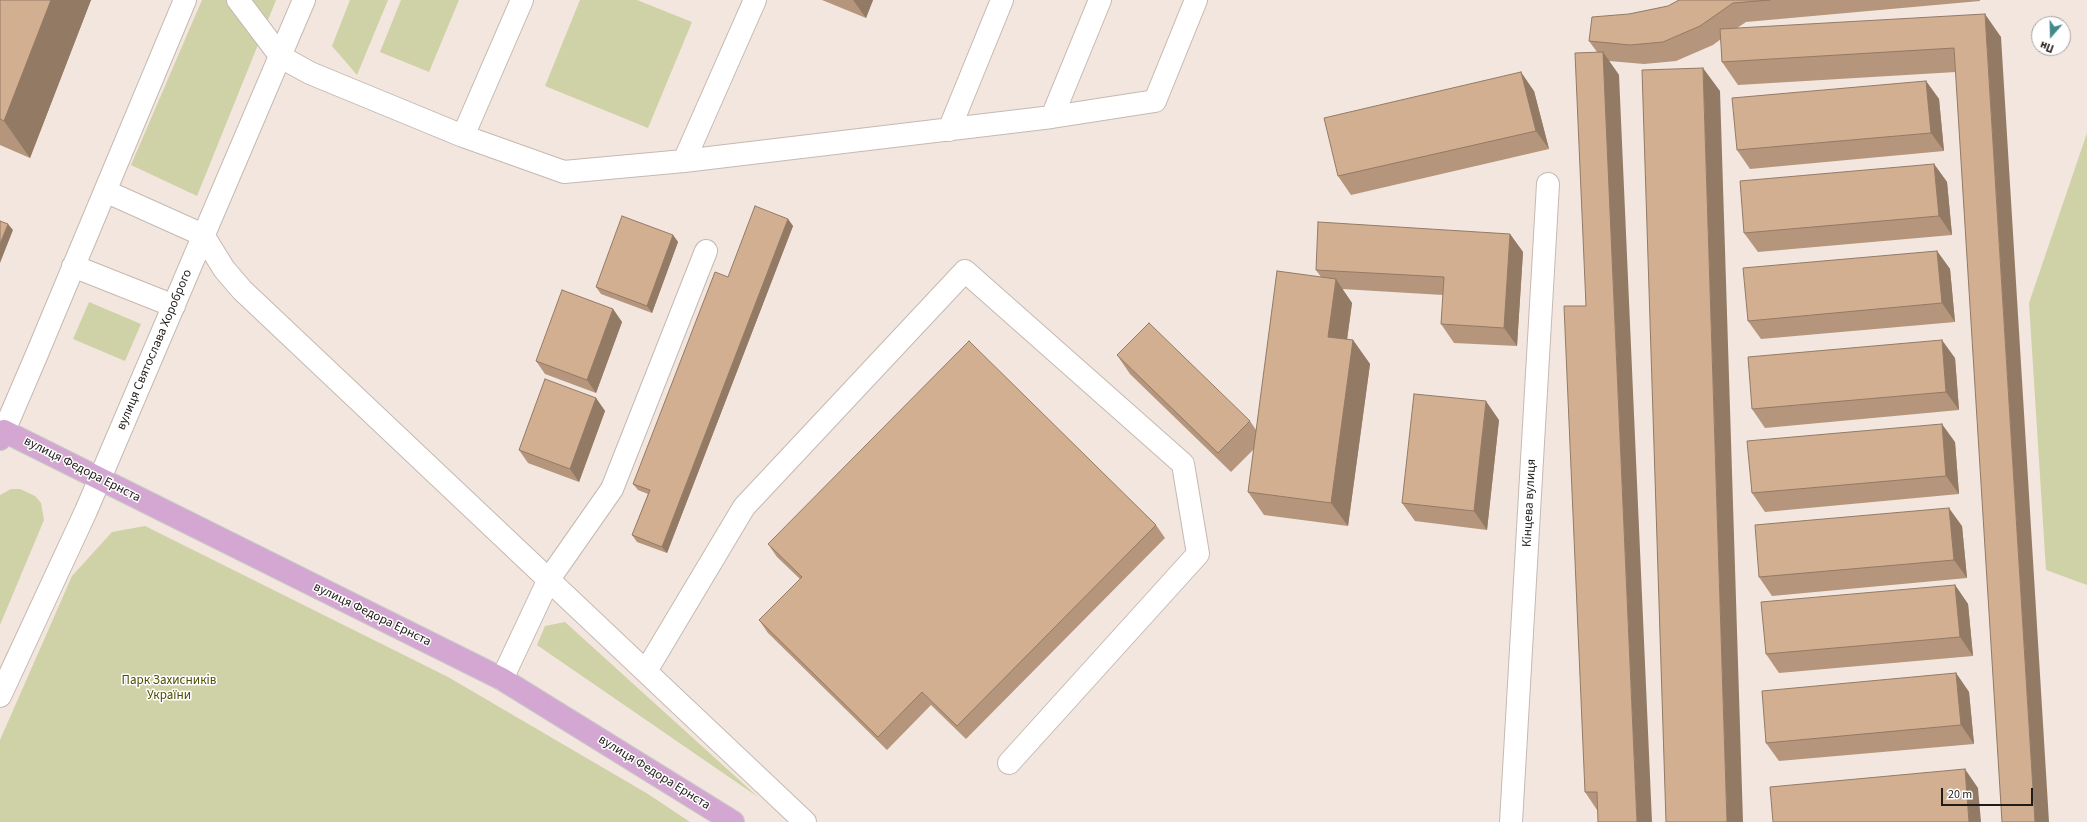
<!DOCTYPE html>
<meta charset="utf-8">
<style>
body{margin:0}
#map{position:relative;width:2087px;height:822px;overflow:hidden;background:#f2e6de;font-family:"Source Sans 3",sans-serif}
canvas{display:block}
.north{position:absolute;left:2031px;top:16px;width:40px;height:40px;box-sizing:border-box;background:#fff;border:1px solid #a6a4a3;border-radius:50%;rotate:200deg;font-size:11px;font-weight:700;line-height:16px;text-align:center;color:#201c19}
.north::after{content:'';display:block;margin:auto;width:14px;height:18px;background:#41898d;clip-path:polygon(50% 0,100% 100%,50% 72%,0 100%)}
.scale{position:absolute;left:1941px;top:788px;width:92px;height:18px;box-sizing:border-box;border:2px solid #201c19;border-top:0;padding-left:5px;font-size:12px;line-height:14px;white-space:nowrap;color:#201c19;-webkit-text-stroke:3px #fff;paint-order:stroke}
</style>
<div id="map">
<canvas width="2087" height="822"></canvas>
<div class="north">Пн</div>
<div class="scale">20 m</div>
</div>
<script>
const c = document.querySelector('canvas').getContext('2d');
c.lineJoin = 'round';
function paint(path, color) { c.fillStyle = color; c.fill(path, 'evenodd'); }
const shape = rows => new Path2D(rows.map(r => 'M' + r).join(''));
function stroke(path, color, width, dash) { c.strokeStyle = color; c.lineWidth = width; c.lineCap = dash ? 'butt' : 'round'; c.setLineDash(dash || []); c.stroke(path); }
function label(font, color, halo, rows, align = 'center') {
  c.font = font + ' "Source Sans 3",sans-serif'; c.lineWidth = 3; c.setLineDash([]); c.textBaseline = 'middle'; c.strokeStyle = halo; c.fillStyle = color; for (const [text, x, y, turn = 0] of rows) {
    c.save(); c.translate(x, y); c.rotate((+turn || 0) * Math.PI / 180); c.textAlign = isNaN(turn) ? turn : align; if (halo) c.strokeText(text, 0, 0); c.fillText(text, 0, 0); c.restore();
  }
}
paint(shape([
 [202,0,276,0,197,196,131,165],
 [350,0,388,0,357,75,332,46],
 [401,0,459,0,429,72,380,52],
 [580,0,637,0,692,22,648,128,545,86],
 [2087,133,2087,585,2046,570,2029,303],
 [89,302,141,324,125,361,73,339],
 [11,489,20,489,35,496,41,503,44,520,0,625,0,495],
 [145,526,448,677,648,794,690,822,0,822,0,740,72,576,112,532],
 [565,622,758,797,537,645,545,626]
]), '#cfd1a6');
const minor = shape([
 [238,0,281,57,310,73,463,136,564,172,684,161,1052,117,1100,0],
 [1052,117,1155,101,1196,0],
 [949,130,1002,0],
 [463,136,522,0],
 [684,161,755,0],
 [105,191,203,235,224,269,242,290,805,822],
 [73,266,174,306],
 [0,429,4,431,37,354,185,0],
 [646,671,744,507,965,271,1183,464,1198,554,1009,763],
 [502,679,549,579,612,489,706,251],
 [0,696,86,511,304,0],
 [1511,822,1548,184]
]);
const major = shape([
 [0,439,4,431,502,679,733,822]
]);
stroke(minor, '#c5b9b1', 24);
stroke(major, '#c9c9c8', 24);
stroke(minor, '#fff', 22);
stroke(major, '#d3a7d2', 22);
paint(shape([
 [0,0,91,0,30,158,0,145],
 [822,0,873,0,866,18],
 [1679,0,1980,0,1980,1,1746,22,1737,28,2001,37,1956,72,1738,85,1722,62,1721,39,1713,45,1676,61,1644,64,1609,61,1619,75,1597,810,1585,792,1586,306,1597,52,1589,41,1629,14,1668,6],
 [1926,81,1939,99,1944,151,1750,169,1737,150],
 [1534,91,1549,149,1351,195,1338,176],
 [1934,164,1947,182,1952,235,1758,252,1744,233],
 [788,219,793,226,667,553,637,542,632,535,648,494,638,490,633,484,728,277],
 [1510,234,1523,252,1517,346,1454,343,1441,324,1443,295,1342,289,1352,303,1347,340,1353,340,1370,364,1348,526,1264,515,1248,492,1254,449,1231,472,1130,374,1117,355,1250,421,1256,430,1321,277,1316,270],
 [673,235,678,242,652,313,601,294,596,287],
 [1937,251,1950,269,1955,322,1761,339,1748,321],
 [613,309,622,322,596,393,545,374,536,361],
 [1955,358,1959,410,1765,428,1752,409],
 [596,398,605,411,579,482,528,463,519,450],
 [1499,420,1487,530,1415,521,1402,503],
 [1955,442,1959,494,1765,512,1752,493],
 [1156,525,1165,538,966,739,931,705,887,750,768,633,759,620,800,579,777,557,768,544],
 [1962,526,1967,578,1772,596,1759,577],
 [1955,585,1968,604,1973,656,1779,673,1766,654],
 [1956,673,1969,692,1974,744,1779,761,1766,743]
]), '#b5967c');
paint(shape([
 [51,0,91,0,30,158,4,121],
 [853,0,873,0,866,18],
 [1985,14,2001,37,2049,822,2035,822],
 [1603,52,1619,75,1652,822,1637,822],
 [1703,68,1720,91,1743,822,1727,822],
 [1521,72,1534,91,1549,149,1536,131],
 [1926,81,1939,99,1944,151,1931,133],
 [1934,164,1947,182,1952,235,1939,216],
 [788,219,793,226,667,553,662,547],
 [8,224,13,230,0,263,0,244],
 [1510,234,1523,252,1517,346,1504,328],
 [673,235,678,242,652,313,647,306],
 [1937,251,1950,269,1955,322,1942,303],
 [1336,279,1352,303,1344,361,1328,337],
 [613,309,622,322,596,393,587,380],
 [1353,340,1370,364,1348,526,1331,503],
 [1942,340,1955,358,1959,410,1946,392],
 [596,398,605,411,579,482,570,469],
 [1486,401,1499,420,1487,530,1474,511],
 [1942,424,1955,442,1959,494,1946,476],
 [1949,508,1962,526,1967,578,1954,560],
 [1955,585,1968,604,1973,656,1960,637],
 [1956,673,1969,692,1974,744,1961,725],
 [1965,769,1978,788,1981,822,1969,822]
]), '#937a65');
const building = shape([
 [0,0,51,0,4,121,0,119,0,0],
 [1679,0,1770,0,1733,3,1700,26,1663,42,1630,45,1589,41,1592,17,1629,14,1668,6,1679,0],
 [1985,14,2035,822,2002,822,1954,48,1722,62,1720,29,1985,14],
 [1603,52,1637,822,1598,822,1597,792,1585,792,1564,306,1586,306,1575,53,1603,52],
 [1703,68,1727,822,1666,822,1642,70,1703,68],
 [1521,72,1536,131,1338,176,1324,118,1521,72],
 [1926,81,1931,133,1737,150,1732,98,1926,81],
 [1934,164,1939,216,1744,233,1740,181,1934,164],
 [755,206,788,219,662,547,632,535,650,490,633,484,715,272,728,277,755,206],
 [622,216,673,235,647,306,596,287,622,216],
 [0,221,8,224,0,244,0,221],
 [1318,222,1510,234,1504,328,1441,324,1444,277,1316,270,1318,222],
 [1937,251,1942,303,1748,321,1743,268,1937,251],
 [1277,271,1336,279,1328,337,1353,340,1331,503,1248,492,1277,271],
 [562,290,613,309,587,380,536,361,562,290],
 [1149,323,1250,421,1218,453,1117,355,1149,323],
 [1942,340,1946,392,1752,409,1748,357,1942,340],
 [969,341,1156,525,957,726,922,692,878,737,759,620,802,577,768,544,969,341],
 [545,379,596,398,570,469,519,450,545,379],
 [1414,394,1486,401,1474,511,1402,503,1414,394],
 [1942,424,1946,476,1752,493,1747,441,1942,424],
 [1949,508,1954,560,1759,577,1755,525,1949,508],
 [1955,585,1960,637,1766,654,1761,602,1955,585],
 [1956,673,1961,725,1766,743,1762,691,1956,673],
 [1965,769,1969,822,1773,822,1770,787,1965,769]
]);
paint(building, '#d2af90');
stroke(building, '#937a65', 1);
label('13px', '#201c19', '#fff', [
 ["вулиця Святослава Хороброго",155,350,-67],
 ["вулиця Федора Ернста",82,470,27],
 ["Кінцева вулиця",1530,503,-87],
 ["вулиця Федора Ернста",372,615,26],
 ["вулиця Федора Ернста",654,773,32]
]);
label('13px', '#4d4e03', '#fff', [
 ["Парк Захисників",169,681],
 ["України",169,696]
]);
</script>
